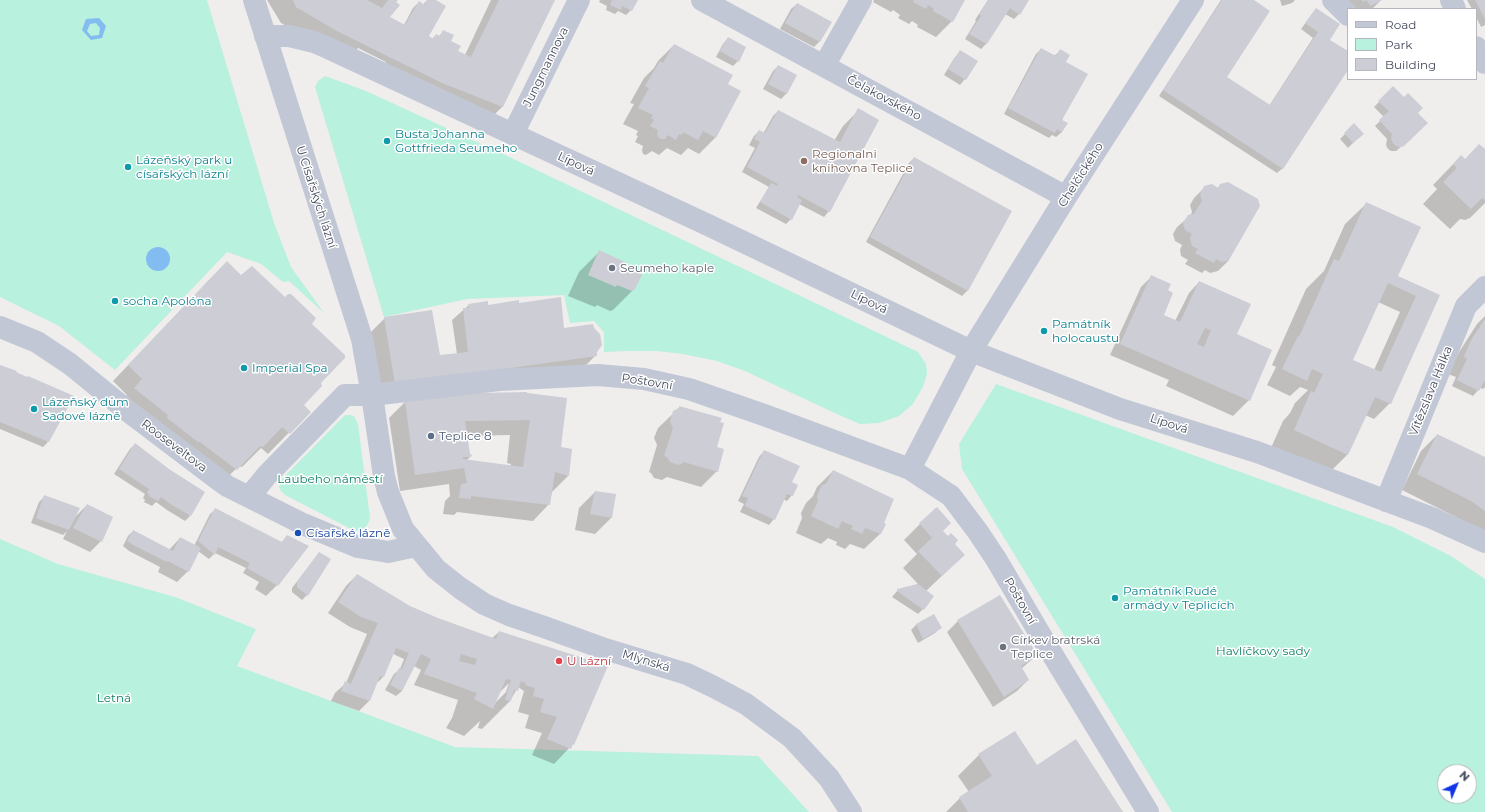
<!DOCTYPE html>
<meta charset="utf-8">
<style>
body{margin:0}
#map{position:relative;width:1485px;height:812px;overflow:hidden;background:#f0eded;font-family:Montserrat,sans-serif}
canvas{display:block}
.legend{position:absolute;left:1347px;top:8px;width:130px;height:72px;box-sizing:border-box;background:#fff;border:1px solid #b4b7bd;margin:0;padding:5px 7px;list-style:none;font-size:12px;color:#444a5b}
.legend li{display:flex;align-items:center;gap:8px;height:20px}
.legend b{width:20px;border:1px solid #b4b7bd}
.north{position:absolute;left:1437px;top:764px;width:40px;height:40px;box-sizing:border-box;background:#fff;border:1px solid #b4b7bd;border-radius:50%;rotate:44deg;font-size:11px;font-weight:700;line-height:16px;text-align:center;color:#444a5b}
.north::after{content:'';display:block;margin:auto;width:14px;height:18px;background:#1035e7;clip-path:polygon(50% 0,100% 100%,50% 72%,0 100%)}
</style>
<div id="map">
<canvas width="1485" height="812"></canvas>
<ul class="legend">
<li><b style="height:5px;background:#c2c7d5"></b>Road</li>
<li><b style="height:11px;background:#b8f1dd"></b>Park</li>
<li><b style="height:11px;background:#cccdd5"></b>Building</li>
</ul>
<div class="north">N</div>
</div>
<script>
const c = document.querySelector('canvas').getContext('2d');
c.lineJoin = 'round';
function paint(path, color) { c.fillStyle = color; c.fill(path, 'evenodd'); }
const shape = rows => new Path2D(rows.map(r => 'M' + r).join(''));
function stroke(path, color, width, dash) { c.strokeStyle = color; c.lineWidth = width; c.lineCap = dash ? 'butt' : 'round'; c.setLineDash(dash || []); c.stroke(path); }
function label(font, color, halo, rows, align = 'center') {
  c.font = font + ' Montserrat,sans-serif'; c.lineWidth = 3; c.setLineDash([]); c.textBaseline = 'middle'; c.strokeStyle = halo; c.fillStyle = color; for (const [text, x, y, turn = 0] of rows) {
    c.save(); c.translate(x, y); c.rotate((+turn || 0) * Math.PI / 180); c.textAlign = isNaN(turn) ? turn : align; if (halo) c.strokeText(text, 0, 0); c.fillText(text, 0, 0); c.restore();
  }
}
paint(shape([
 [0,0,207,0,274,223,291,267,324,313,289,281,283,282,261,264,227,252,115,370,59,326,0,297],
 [325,76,366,91,503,154,918,352,926,364,927,374,923,387,913,404,899,416,879,423,860,424,839,415,745,371,717,361,683,354,657,351,626,351,604,352,604,332,594,321,570,323,564,295,467,299,384,317,315,87,318,81],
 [996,384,1393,527,1451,556,1485,579,1485,812,1172,812,962,469,959,444],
 [1445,772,1469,772,1469,796,1445,796],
 [345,415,350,415,354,416,358,424,370,518,368,524,364,528,359,531,353,530,285,495,281,491,279,487,282,479],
 [0,539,58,564,175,597,256,629,237,666,455,747,758,756,809,812,0,812]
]), '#b8f1dd');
paint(shape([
 [99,18,106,26,102,38,91,40,82,30,86,19],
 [96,23,100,28,99,35,91,36,87,31,90,24],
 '146 259a12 12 0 1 1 24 0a12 12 0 1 1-24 0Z'
]), '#82bcf0');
paint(shape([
 [267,0,397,0,389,17,404,25,413,8,419,2,423,5,427,0,434,0,428,37,432,39,436,35,439,36,443,32,457,51,465,55,491,0,554,0,502,107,486,123,379,75,386,62,358,48,347,59,319,45,281,23],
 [600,0,637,0,631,10,626,15,618,11,615,14,606,10,607,6,599,2],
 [874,0,964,0,952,21,936,37,917,27,918,25,912,21,909,24,898,18,900,15,893,10,891,12,873,2],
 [988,0,1028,0,1019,14,1014,19,1005,14,986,44,981,49,965,39,976,21,975,20],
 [1221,0,1252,0,1225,77,1269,106,1313,38,1301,29,1316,9,1328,40,1348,53,1348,68,1283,168,1277,173,1159,96],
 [1280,0,1295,0,1292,3,1282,6],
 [1338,0,1381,0,1372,9,1348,9],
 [1467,0,1485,0,1485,25,1481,27,1476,17,1476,9,1472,9],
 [797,4,830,22,819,42,814,47,780,29,791,9],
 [728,38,738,61,733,66,716,57,723,44],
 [674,45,726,85,739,92,715,138,699,154,688,148,681,155,667,148,659,155,652,151,646,155,643,154,642,150,643,146,635,142,638,136,636,135,638,131,623,124,634,104,630,103,644,78,654,68,658,61],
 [1041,49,1054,56,1060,51,1065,62,1062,132,1056,137,1052,135,1049,138,1004,114,1036,54],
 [960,52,965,79,960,85,944,75,955,57],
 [778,66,796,76,786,94,781,99,763,89,773,71],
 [1393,88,1417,113,1421,129,1396,151,1391,151,1388,149,1386,145,1387,139,1375,126,1384,117,1374,107],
 [859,110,878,120,829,211,824,217,799,204,791,219,786,224,756,208,769,187,742,172,755,148,749,145,754,136,759,131,763,134,773,116,778,111,834,141,843,126],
 [1354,125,1362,134,1348,148,1340,139],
 [1485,151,1485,203,1470,218,1465,220,1460,219,1450,229,1423,204,1437,189,1433,185,1461,156,1465,160],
 [914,158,1011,212,967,291,962,296,866,242,909,163],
 [1221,185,1229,260,1218,271,1210,273,1205,270,1202,273,1185,264,1188,260,1181,256,1180,250,1182,245,1175,241,1173,234,1177,227,1190,216,1192,212,1190,205,1194,198,1205,187,1217,188],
 [1366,204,1395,280,1438,295,1390,403,1374,419,1365,415,1348,454,1319,483,1266,459,1283,421,1290,413,1295,403,1308,390,1300,387,1290,396,1267,385,1276,367,1272,365,1306,289,1324,271,1345,224],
 [1378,302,1400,312,1374,370,1352,361],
 [599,252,624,265,634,289,613,310,610,311,597,305,595,307,568,296,579,272],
 [251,267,311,324,302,406,309,412,268,454,261,448,242,467,239,466,214,490,147,439,114,409,127,395,113,381,211,278,232,286],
 [1152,276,1166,291,1162,315,1175,321,1189,293,1199,282,1236,335,1249,400,1233,416,1166,386,1169,380,1110,355,1141,287],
 [518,304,596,352,596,355,585,366,379,399,369,334,385,318,439,356,457,354,452,320,469,305,487,306],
 [1485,316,1485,387,1483,389,1480,388,1473,396,1452,386,1456,377,1448,374,1456,357,1477,324],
 [0,367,48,442,43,447,0,429],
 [526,393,568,476,552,492,549,504,533,521,457,512,454,515,443,514,445,501,450,496,449,484,400,491,389,418,405,402,454,395],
 [510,435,507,463,511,464,510,466,466,461,470,457,466,436],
 [680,407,716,447,717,471,701,487,667,477,662,480,654,478,651,473,649,472,657,445,654,438,658,428],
 [1437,435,1485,458,1485,549,1456,517,1402,490,1421,451],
 [135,444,190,516,185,521,167,510,156,502,152,506,144,502,145,500,143,498,145,494,114,474,130,449],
 [764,451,791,483,792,495,787,501,783,499,774,519,769,525,740,512,744,504,738,501,759,457],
 [833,471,882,523,881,533,864,549,850,544,845,549,836,545,837,542,828,538,821,544,796,533,802,518,801,513,806,503,813,496,817,487],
 [595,492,615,495,611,518,595,534,575,530,579,508],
 [44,497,75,517,87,505,101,541,90,552,63,539,67,531,63,535,31,523,39,502],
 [936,508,941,532,953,544,947,571,926,591,923,609,918,614,892,597,898,590,918,584,903,568,917,554,904,540],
 [216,509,281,543,287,536,308,546,277,585,266,596,255,589,259,582,243,573,246,568,215,553,209,559,198,551,188,571,177,582,158,572,160,567,129,551,123,546,128,536,133,531,169,550,180,538,194,546,210,514],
 [319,553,307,595,302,600,292,592,292,588],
 [357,575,409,607,438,619,492,638,499,632,607,667,573,744,554,764,532,755,542,733,525,728,529,715,518,712,524,691,518,687,510,701,482,729,478,728,480,721,464,736,446,728,452,718,458,700,414,685,421,670,414,666,402,691,396,696,385,690,394,674,400,669,404,659,393,654,383,677,378,682,377,681,369,701,359,711,331,701,335,693,346,683,367,634,350,627,328,613,346,586],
 [509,683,506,692,494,704,499,693],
 [934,615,940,628,935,633,918,643,911,630,916,625],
 [958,621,1037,655,1021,669,1028,680,1017,691,993,707,947,632],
 [1015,732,1037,766,1122,812,946,812,960,798,969,792,958,776,979,755]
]), '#0003');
paint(shape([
 [293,0,367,0,382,8,388,0,398,0,396,2,400,5,390,17,405,25,419,1,425,5,427,0,436,0,446,6,429,36,433,39,436,34,440,36,443,30,454,35,451,41,461,46,458,51,471,57,499,0,555,0,503,107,442,83,335,30,296,7],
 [612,0,638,0,632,11,622,6,621,10,610,5],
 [914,0,965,0,953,22,933,11,934,9,928,5,926,9,913,2],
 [988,0,1029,0,1020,15,1010,8,987,44,969,34,981,16,979,14],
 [1222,0,1254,0,1270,11,1227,77,1270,105,1318,32,1305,23,1316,8,1340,24,1330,40,1348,51,1348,70,1283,169,1163,90],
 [1362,0,1382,0,1370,6,1367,0,1363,2],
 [1475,0,1485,0,1485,19],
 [797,3,832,22,820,42,785,23],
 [728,37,746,47,739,62,720,51],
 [674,44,733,75,728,84,741,91,716,138,703,131,698,140,683,132,682,135,679,134,676,140,668,135,665,139,661,139,657,136,658,130,650,126,654,120,651,118,653,115,638,108,649,88,645,86,660,61,663,63],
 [1041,48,1056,56,1060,49,1070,55,1066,62,1088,74,1062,120,1068,123,1062,132,1057,129,1055,133,1008,108],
 [960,50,978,61,966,80,948,69],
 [778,65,797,75,787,94,768,84],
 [1393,86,1404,97,1408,93,1423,108,1418,113,1428,123,1404,146,1401,147,1396,146,1393,143,1391,139,1392,134,1379,120,1389,111,1378,101],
 [858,108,879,120,830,212,798,195,797,197,802,200,792,220,760,202,771,183,777,186,778,184,747,167,760,142,754,139,759,130,765,133,778,110,840,142],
 [1354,123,1364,134,1353,143,1344,133],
 [1479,144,1485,149,1485,200,1482,198,1471,209,1443,182,1457,168,1453,164,1461,155,1465,159],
 [914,157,1012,211,968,291,870,237],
 [1228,182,1258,199,1260,206,1229,260,1222,262,1216,259,1214,263,1195,253,1198,249,1192,246,1190,238,1192,234,1185,230,1183,223,1188,215,1194,214,1202,201,1200,194,1204,186,1212,184,1218,188,1220,184],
 [1366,202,1421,227,1398,276,1440,295,1391,404,1375,397,1348,455,1294,430,1311,391,1314,393,1323,374,1312,369,1307,381,1282,369,1298,336,1299,337,1334,259,1339,261],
 [1388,283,1416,296,1381,372,1353,360],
 [599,250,627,263,626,265,640,271,642,275,635,289,632,291,617,285,616,287,588,275],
 [227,261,241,275,252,266,285,297,288,294,291,294,316,318,312,324,345,355,345,358,321,383,322,386,304,405,311,412,290,434,282,427,263,447,260,446,237,470,200,442,198,442,167,418,168,415,134,388,142,379,128,365],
 [1151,275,1171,284,1168,290,1173,293,1164,315,1180,322,1199,281,1251,304,1237,334,1272,350,1250,401,1120,344],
 [1205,328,1211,330,1204,347,1197,344],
 [561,297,564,328,593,324,594,328,600,334,602,345,597,352,597,356,395,384,384,317,432,310,440,355,468,352,463,308,469,308,468,304,488,301,488,305,519,300,519,303],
 [1485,319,1485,380,1479,391,1457,380,1467,359,1464,357,1471,340],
 [0,365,17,371,16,372,27,377,28,376,74,396,49,442,0,422],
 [527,392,527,393,567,398,561,447,572,449,569,476,555,472,550,505,471,496,471,499,459,498,461,484,467,483,464,468,415,475,405,401,479,393],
 [530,420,523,467,463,459,463,457,471,457,472,455,470,454,465,421],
 [679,406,722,418,720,422,724,423,717,447,724,449,718,472,684,462,679,465,670,462,667,457,664,456,673,428,670,422,673,411,679,408],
 [1437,434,1485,457,1485,511,1471,501,1417,474],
 [135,443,169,469,205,492,191,516,172,505,161,497,158,501,149,496,150,495,147,493,149,489,119,469],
 [764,450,800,466,792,482,798,485,793,496,787,494,775,520,745,506,748,498,742,496],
 [833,470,894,499,884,523,886,524,881,534,865,528,862,534,851,529,853,526,842,521,838,529,811,516,818,501,817,496,822,485,826,484],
 [595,491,616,494,612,518,590,514],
 [44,495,80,508,69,530,36,518],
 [87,504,113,517,102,542,73,528],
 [937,507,951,523,943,531,948,536,951,533,958,540,955,544,965,555,942,576,918,551,932,538,919,523],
 [215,508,282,542,287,535,309,546,278,586,247,568,250,563,218,547,215,555,198,541],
 [133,530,173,551,180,537,201,548,189,572,168,561,167,562,135,546,127,541],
 [319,552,331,559,308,596,297,587,297,582],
 [357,574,410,606,438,618,496,639,499,631,608,666,574,745,573,744,571,749,547,739,557,717,540,712,544,699,533,696,535,688,525,685,526,683,521,681,518,691,514,690,511,701,505,700,511,680,506,679,493,709,474,699,477,693,424,674,431,659,421,654,402,691,390,685,399,668,402,669,409,653,396,648,384,677,380,676,370,701,341,691,345,681,351,684,378,623,361,617,338,602],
 [461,654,477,659,475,665,459,661],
 [918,584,934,596,924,610,897,591,897,589],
 [1000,595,1038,656,1021,666,1029,680,1004,697,957,620],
 [934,614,942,628,923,639,916,624],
 [1015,731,1037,765,1076,739,1123,812,968,812,959,797,992,776,978,754]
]), '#cccdd5');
stroke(shape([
 [254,0,362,339,372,395,384,476,388,492,403,529,436,569,460,588,484,604,509,615,544,627,605,649,687,674,714,687,746,704,792,738,829,778,851,812],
 [702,0,1066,197],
 [1333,0,1348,15],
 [1451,0,1455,9],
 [265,36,289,36,314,42,328,48,708,225,971,351,1120,409,1257,452,1432,518,1485,542],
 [1476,47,1485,63],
 [824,66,861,0],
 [513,134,579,0],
 [0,327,37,342,70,364,129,412,227,486,303,524,358,547,388,552,416,546],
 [910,469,971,351,1066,197,1193,0],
 [249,497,267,475,345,395,372,395,499,380,598,375,644,379,689,389,764,415,910,469,951,496,978,532,996,559,1040,634,1148,812],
 [1386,501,1466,306,1485,287]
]), '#c2c7d5', 22);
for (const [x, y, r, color] of [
 [387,141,4,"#0f9aa8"],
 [804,161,4,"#8d6e63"],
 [128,167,4,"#0f9aa8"],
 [612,268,4,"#6b7280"],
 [115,301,4,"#0f9aa8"],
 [1044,331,4,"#0f9aa8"],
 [244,368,4,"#0f9aa8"],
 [34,409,4,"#0f9aa8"],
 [431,436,4,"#5c6f8a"],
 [298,533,4,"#1a4fb4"],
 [1115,598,4,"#0f9aa8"],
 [1003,647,4,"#6b7280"],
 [559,661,4,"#e0444e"]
]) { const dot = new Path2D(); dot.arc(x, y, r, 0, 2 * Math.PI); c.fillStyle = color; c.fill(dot); stroke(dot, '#fff', 1.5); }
label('12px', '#444a5b', '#fff', [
 ["Jungmannova",546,67,-64],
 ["Čelakovského",884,98,28],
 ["Lípová",576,164,25],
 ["Chelčického",1081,175,-58],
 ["U Císařských lázní",316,197,72],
 ["Lípová",869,302,26],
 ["Poštovní",647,382,9],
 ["Vítězslava Hálka",1431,391,-68],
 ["Lípová",1169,424,18],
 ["Rooseveltova",174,446,37],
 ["Poštovní",1020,601,60],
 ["Mlýnská",646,661,17]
]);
label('12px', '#0d838f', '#fff', [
 ["Busta Johanna",395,134],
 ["Gottfrieda Seumeho",395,148],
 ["Lázeňský park u",136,160],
 ["císařských lázní",136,174],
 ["socha Apolóna",123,301],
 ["Památník",1052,324],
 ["holocaustu",1052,338],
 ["Imperial Spa",252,368],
 ["Lázeňský dům",42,402],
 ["Sadové lázně",42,416],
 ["Památník Rudé",1123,591],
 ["armády v Teplicích",1123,605]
], 'left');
label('12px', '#785e54', '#fff', [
 ["Regionalni",812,154],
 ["knihovna Teplice",812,168]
], 'left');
label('12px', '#5b616d', '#fff', [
 ["Seumeho kaple",620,268],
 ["Církev bratrská",1011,640],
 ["Teplice",1011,654]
], 'left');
label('12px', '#4e5e75', '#fff', [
 ["Teplice 8",439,436]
], 'left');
label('12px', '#128066', '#fff', [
 ["Laubeho náměstí",330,479],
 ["Havlíčkovy sady",1263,651],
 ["Letná",114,698]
]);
label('12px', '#164399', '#fff', [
 ["Císařské lázně",306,533]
], 'left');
label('12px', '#be3a42', '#fff', [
 ["U Lázní",567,661]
], 'left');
</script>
